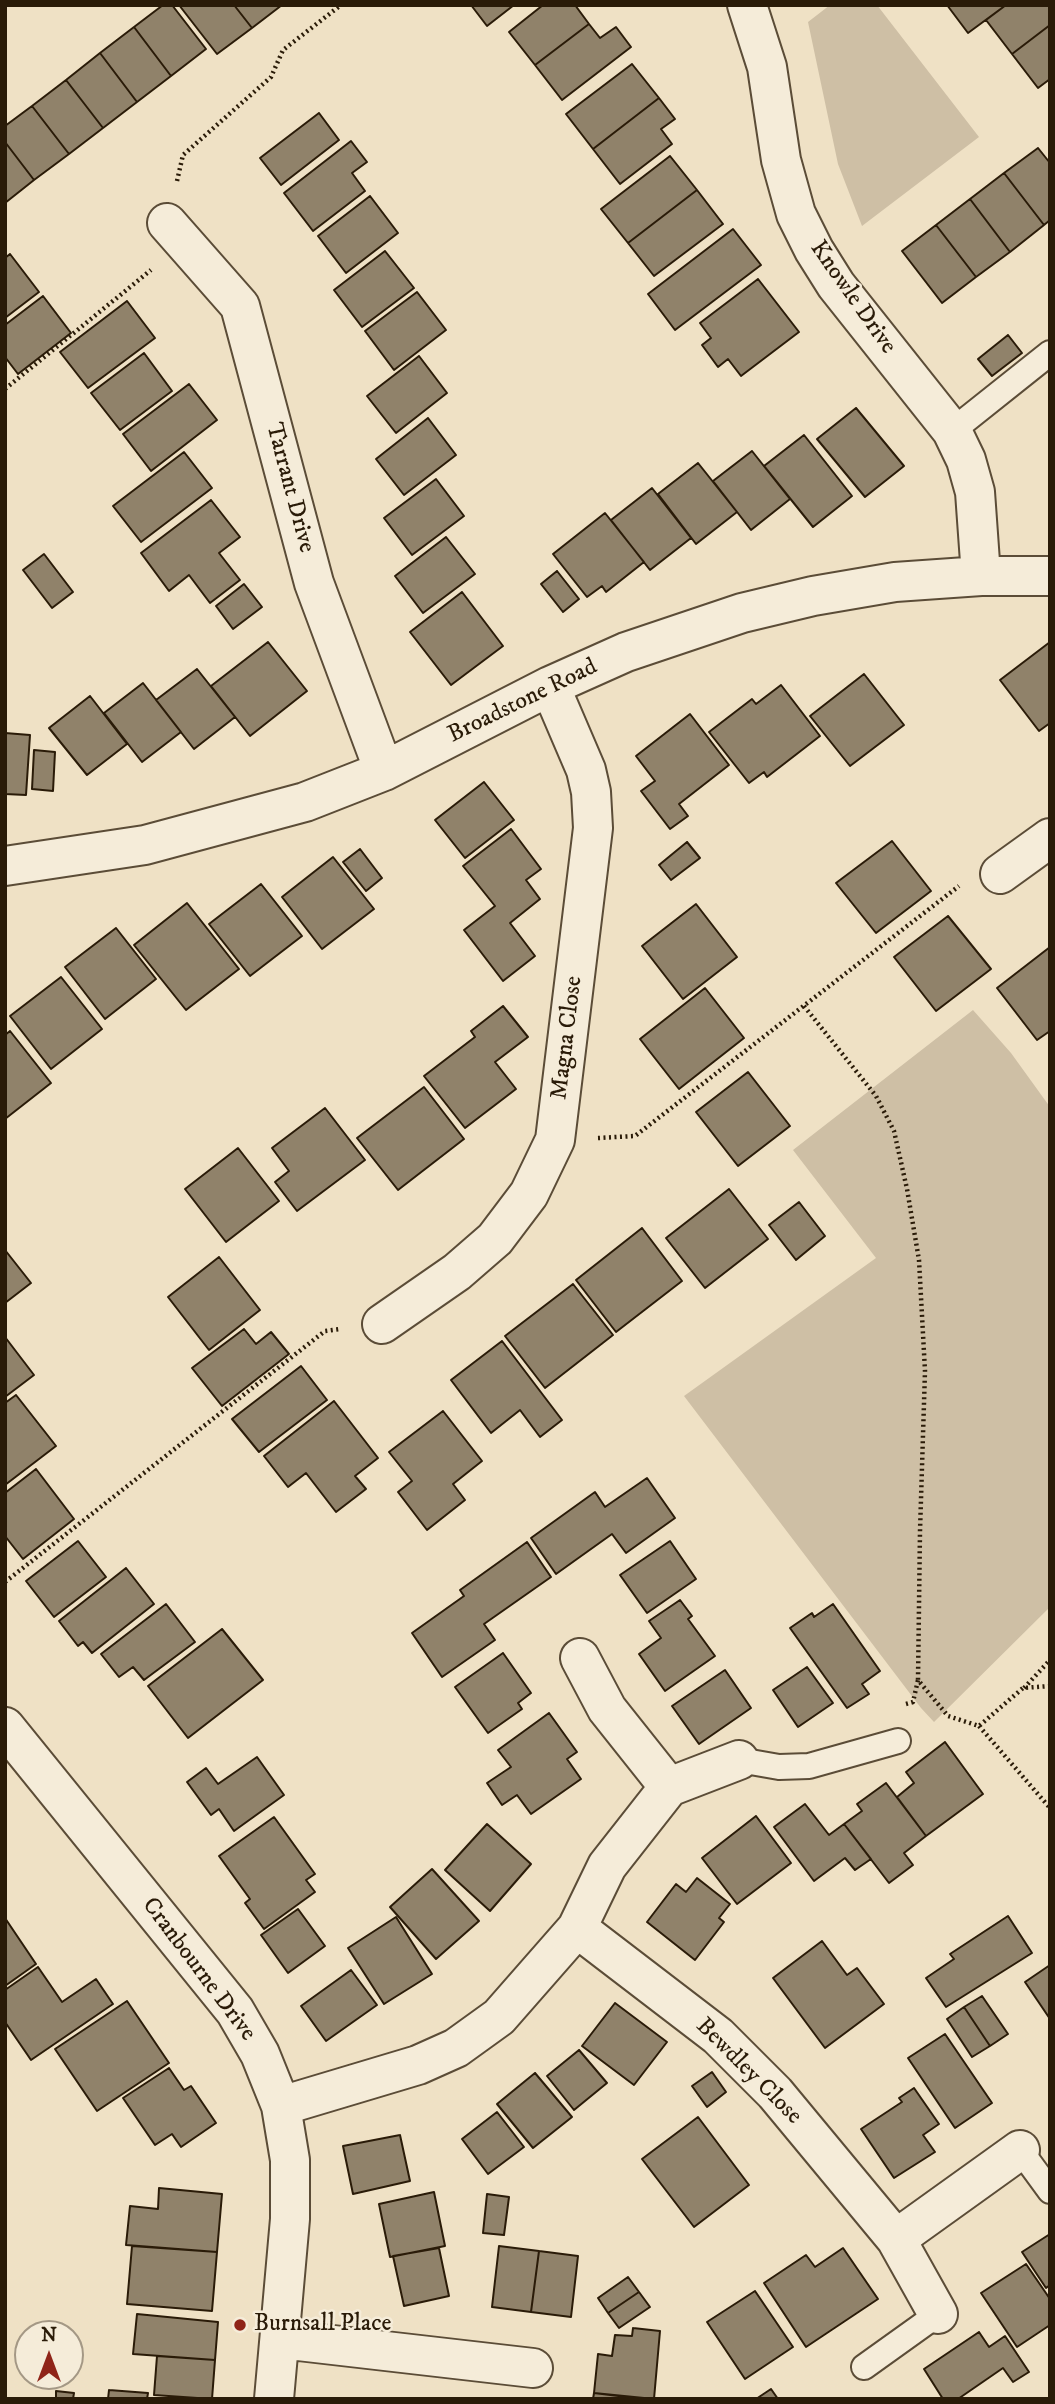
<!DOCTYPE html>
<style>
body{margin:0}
#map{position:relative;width:1055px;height:2404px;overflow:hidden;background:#efe1c5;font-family:"IM FELL DW Pica",serif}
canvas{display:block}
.frame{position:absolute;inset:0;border:7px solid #2a1b08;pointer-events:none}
.north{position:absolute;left:14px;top:2320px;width:70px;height:70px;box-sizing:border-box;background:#f5ecd9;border:2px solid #a49885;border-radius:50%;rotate:0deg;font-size:19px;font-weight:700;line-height:28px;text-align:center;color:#2a1b08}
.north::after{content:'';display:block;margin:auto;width:24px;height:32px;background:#8f2418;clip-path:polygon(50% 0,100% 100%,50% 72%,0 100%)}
</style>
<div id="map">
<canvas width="1055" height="2404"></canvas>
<div class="frame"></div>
<div class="north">N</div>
</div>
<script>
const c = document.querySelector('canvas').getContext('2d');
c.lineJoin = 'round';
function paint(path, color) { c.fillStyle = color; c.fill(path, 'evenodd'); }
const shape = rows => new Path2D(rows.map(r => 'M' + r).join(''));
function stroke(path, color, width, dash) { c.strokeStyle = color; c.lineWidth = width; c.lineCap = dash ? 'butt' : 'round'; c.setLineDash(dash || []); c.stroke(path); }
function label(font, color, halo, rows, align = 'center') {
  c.font = font + ' "IM FELL DW Pica",serif'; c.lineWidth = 5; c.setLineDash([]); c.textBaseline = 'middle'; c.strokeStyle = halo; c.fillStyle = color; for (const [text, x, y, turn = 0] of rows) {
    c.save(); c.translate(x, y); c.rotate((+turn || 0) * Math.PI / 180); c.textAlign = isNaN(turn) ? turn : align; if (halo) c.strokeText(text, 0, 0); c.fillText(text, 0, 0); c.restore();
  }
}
paint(shape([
 [830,5,877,5,979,137,862,226,838,164,808,22],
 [973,1010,1011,1053,1050,1107,1050,1607,934,1722,921,1708,684,1396,876,1258,793,1150]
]), '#cebfa5');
const building = shape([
 [163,5,172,5,206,49,171,76,134,27,163,5],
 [179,5,234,5,252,28,217,54,179,5],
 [234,5,282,5,252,28,234,5],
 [471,5,514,5,487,26,471,5],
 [543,5,575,5,589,24,535,65,509,32,543,5],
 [947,5,1006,5,968,33,947,5],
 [1006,5,1050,5,1050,25,1012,54,986,20,1006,5],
 [589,24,600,38,616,27,631,47,562,100,535,65,589,24],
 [1050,25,1050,79,1038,88,1012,54,1050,25],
 [134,27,171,76,137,102,100,53,134,27],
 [100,53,137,102,103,128,66,80,100,53],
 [632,64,659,98,593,149,566,114,632,64],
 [66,80,103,128,69,154,32,106,66,80],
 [659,98,675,119,661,129,672,144,620,184,593,149,659,98],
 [32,106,69,154,34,180,5,142,5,126,32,106],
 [319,113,339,140,281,185,260,158,319,113],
 [351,141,367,162,352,173,365,191,313,231,284,193,351,141],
 [5,142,34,180,5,203,5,142],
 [1038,148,1050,163,1050,220,1044,225,1004,173,1038,148],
 [670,156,697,190,628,243,601,209,670,156],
 [1004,173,1044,225,1010,252,970,199,1004,173],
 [697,190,723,224,654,276,628,243,697,190],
 [370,196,398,233,346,273,318,236,370,196],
 [970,199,1010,252,976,277,936,225,970,199],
 [936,225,976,277,942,303,902,251,936,225],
 [733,229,761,265,675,330,648,294,733,229],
 [385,251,414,288,362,327,334,290,385,251],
 [10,254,39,292,5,318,5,258,10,254],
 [758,279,799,332,741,376,728,359,718,367,702,345,711,338,700,323,758,279],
 [417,292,446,330,394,370,365,331,417,292],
 [43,296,71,333,18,374,5,357,5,325,43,296],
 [127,301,155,338,88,388,60,352,127,301],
 [1008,335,1022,353,992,376,978,359,1008,335],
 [144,353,172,391,120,430,91,393,144,353],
 [419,356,447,393,396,433,367,396,419,356],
 [189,384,217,420,151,471,123,434,189,384],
 [856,408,904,466,865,497,817,439,856,408],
 [428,418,456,455,404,495,376,459,428,418],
 [804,435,852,496,813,527,764,466,804,435],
 [752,451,790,499,751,530,713,481,752,451],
 [184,452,212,488,141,542,113,506,184,452],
 [698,463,737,512,696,544,658,494,698,463],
 [436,479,464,516,412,555,384,518,436,479],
 [652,488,691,538,650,570,611,520,652,488],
 [211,500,240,537,219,553,240,580,210,603,189,575,169,591,141,553,211,500],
 [605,513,644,562,606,592,602,586,587,597,553,554,605,513],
 [446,537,475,574,423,613,395,576,446,537],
 [44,554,73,592,52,608,23,570,44,554],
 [557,571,579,599,563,612,541,584,557,571],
 [244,584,262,607,233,629,216,606,244,584],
 [462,592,503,646,451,685,410,632,462,592],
 [268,642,307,691,250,736,211,686,268,642],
 [1050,642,1050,723,1039,731,1000,680,1050,642],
 [197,669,235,717,194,749,156,700,197,669],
 [864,674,904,725,850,766,810,716,864,674],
 [143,683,181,732,142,762,104,713,143,683],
 [781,685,820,736,767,777,764,772,749,783,709,732,752,699,756,704,781,685],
 [90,696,127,744,87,775,49,728,90,696],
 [690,714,729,765,679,804,688,816,670,829,641,791,655,781,636,756,690,714],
 [5,733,30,735,26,795,5,794,5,733],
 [34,750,55,752,53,791,32,789,34,750],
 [484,782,514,820,465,858,435,820,484,782],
 [511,829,541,869,526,880,540,899,510,923,535,956,503,981,464,930,495,906,463,866,511,829],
 [892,841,931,891,876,933,836,883,892,841],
 [687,842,700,858,671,880,659,865,687,842],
 [360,849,382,878,366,891,343,862,360,849],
 [333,857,374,909,322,949,282,897,333,857],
 [261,884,302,936,250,976,209,924,261,884],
 [187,903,239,969,186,1010,134,945,187,903],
 [696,904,737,957,683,999,642,946,696,904],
 [948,916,991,969,936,1011,894,957,948,916],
 [116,928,156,979,105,1019,65,967,116,928],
 [1050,947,1050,1031,1037,1040,997,988,1050,947],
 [61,977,102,1029,51,1069,10,1016,61,977],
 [705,988,744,1038,679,1089,640,1039,705,988],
 [503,1006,528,1037,495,1062,516,1089,465,1128,424,1076,475,1037,471,1031,503,1006],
 [10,1031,51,1083,5,1119,5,1035,10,1031],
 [748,1072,790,1126,738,1166,696,1112,748,1072],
 [424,1087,464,1139,398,1190,357,1138,424,1087],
 [325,1108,365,1160,297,1211,275,1182,289,1171,272,1148,325,1108],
 [238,1148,279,1201,226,1242,185,1189,238,1148],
 [729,1189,768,1239,705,1288,666,1238,729,1189],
 [799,1202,825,1236,796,1260,769,1225,799,1202],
 [642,1228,682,1281,616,1332,576,1280,642,1228],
 [5,1250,31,1283,5,1303,5,1250],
 [219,1257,260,1310,209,1350,168,1297,219,1257],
 [573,1284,613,1335,545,1388,505,1336,573,1284],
 [244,1329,256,1344,271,1332,289,1354,222,1406,192,1368,244,1329],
 [5,1337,34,1375,5,1397,5,1337],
 [502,1341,562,1420,540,1437,520,1410,491,1433,451,1380,502,1341],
 [301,1366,327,1400,259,1452,232,1419,301,1366],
 [16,1395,56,1446,5,1485,5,1403,16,1395],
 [334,1401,378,1458,355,1476,366,1489,336,1512,306,1473,288,1487,264,1456,334,1401],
 [443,1411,482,1461,453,1484,465,1500,427,1530,398,1492,412,1481,389,1452,443,1411],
 [36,1469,74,1519,23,1559,5,1536,5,1493,36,1469],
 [647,1478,675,1518,626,1553,612,1534,556,1574,531,1538,595,1492,605,1507,647,1478],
 [78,1541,106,1577,54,1617,26,1581,78,1541],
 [670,1541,696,1579,647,1613,620,1575,670,1541],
 [527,1542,551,1577,484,1624,495,1640,442,1677,412,1633,464,1596,460,1590,527,1542],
 [126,1568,154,1604,92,1653,83,1642,78,1646,59,1621,126,1568],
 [680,1600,692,1616,688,1619,715,1656,665,1691,639,1654,661,1638,649,1621,680,1600],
 [166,1604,195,1642,144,1680,133,1667,119,1677,101,1654,166,1604],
 [833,1604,880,1671,862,1684,869,1694,847,1708,790,1628,812,1613,814,1617,833,1604],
 [222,1629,263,1680,188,1738,148,1686,222,1629],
 [503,1653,531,1693,518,1703,522,1709,488,1733,455,1687,503,1653],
 [807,1667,833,1703,798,1727,773,1690,807,1667],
 [725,1670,751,1708,699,1744,672,1706,725,1670],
 [549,1713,577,1752,567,1759,581,1779,531,1814,517,1795,502,1805,487,1783,511,1767,498,1750,549,1713],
 [945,1742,983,1794,926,1836,897,1797,914,1783,906,1772,945,1742],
 [257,1757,284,1795,234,1831,219,1809,211,1815,187,1782,206,1768,218,1784,257,1757],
 [886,1783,926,1836,904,1853,913,1865,889,1883,844,1824,862,1811,857,1804,886,1783],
 [805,1804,829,1835,844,1824,871,1859,855,1870,845,1858,814,1881,774,1827,805,1804],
 [756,1816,791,1863,737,1904,702,1858,756,1816],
 [274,1817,315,1874,306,1880,315,1892,264,1929,245,1903,250,1899,219,1856,274,1817],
 [487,1824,531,1864,490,1911,445,1870,487,1824],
 [432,1869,479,1921,436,1959,390,1907,432,1869],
 [697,1878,730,1904,719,1918,724,1922,695,1960,647,1922,676,1884,686,1892,697,1878],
 [298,1909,325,1946,288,1973,261,1935,298,1909],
 [1008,1916,1032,1953,946,2007,926,1978,954,1959,950,1954,1008,1916],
 [396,1917,432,1974,384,2004,348,1948,396,1917],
 [5,1918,36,1964,5,1986,5,1918],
 [822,1941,847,1975,857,1968,884,2004,825,2048,773,1978,822,1941],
 [1050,1965,1050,2019,1025,1982,1050,1965],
 [38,1967,62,2002,96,1979,113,2004,31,2060,5,2022,5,1990,38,1967],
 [351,1970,377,2005,326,2041,301,2006,351,1970],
 [982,1996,1008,2034,990,2046,964,2007,982,1996],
 [127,2001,169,2063,97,2111,55,2049,127,2001],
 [615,2003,667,2042,634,2085,582,2046,615,2003],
 [964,2007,990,2046,972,2057,947,2019,964,2007],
 [945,2034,992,2103,955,2128,908,2058,945,2034],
 [579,2050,607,2083,574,2110,547,2076,579,2050],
 [169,2068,184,2090,191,2086,216,2123,181,2147,172,2134,155,2145,123,2098,169,2068],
 [712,2072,726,2092,707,2107,692,2086,712,2072],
 [535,2073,572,2117,533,2148,497,2104,535,2073],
 [914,2088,939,2124,923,2135,935,2152,894,2178,861,2129,902,2102,899,2098,914,2088],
 [497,2112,524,2147,488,2174,462,2139,497,2112],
 [698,2117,749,2185,694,2227,642,2159,698,2117],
 [400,2135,410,2181,353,2194,343,2146,400,2135],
 [159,2188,222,2194,217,2252,126,2245,130,2206,158,2209,159,2188],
 [434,2192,445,2246,390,2257,379,2204,434,2192],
 [487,2194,509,2197,504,2235,483,2233,487,2194],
 [1050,2234,1050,2285,1046,2288,1022,2252,1050,2234],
 [132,2246,217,2252,212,2311,127,2304,132,2246],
 [499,2246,539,2251,531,2312,492,2307,499,2246],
 [439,2248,449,2296,404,2306,393,2256,439,2248],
 [843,2248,878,2299,806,2347,764,2283,806,2255,815,2267,843,2248],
 [539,2251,578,2256,571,2317,531,2312,539,2251],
 [1026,2264,1050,2299,1050,2325,1017,2347,981,2293,1026,2264],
 [628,2277,639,2292,608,2313,598,2298,628,2277],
 [755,2291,793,2347,745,2379,707,2322,755,2291],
 [639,2292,650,2307,619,2328,608,2313,639,2292],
 [137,2314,218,2322,215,2360,133,2354,137,2314],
 [633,2328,660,2331,654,2399,594,2393,598,2354,612,2356,615,2335,632,2336,633,2328],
 [979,2332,989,2347,1005,2336,1029,2372,1013,2382,1003,2368,958,2399,943,2399,924,2369,979,2332],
 [157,2356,215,2360,212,2399,154,2395,157,2356],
 [771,2389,778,2399,756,2399,771,2389],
 [109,2390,148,2393,147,2399,108,2399,109,2390],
 [56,2391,74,2393,73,2399,56,2399,56,2391],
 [594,2393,643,2399,593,2399,594,2393]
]);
paint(building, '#90826a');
stroke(building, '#2a1b08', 2);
const service = shape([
 [952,431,1050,353],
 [739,1760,779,1767,809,1766,898,1741],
 [1020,2150,1050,2191],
 [864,2367,938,2314]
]);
const minor = shape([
 [747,5,767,67,781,160,796,214,814,250,836,285,952,431,966,460,975,492,981,576],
 [167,223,240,306,314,583,384,771],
 [5,866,145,845,305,802,384,771,550,686,626,652,742,613,813,596,895,582,981,576,1050,576],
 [1000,874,1050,838],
 [382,1324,457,1272,495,1239,529,1194,555,1140,593,828,591,792,586,770,550,686],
 [580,1658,607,1709,669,1787],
 [5,1727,235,2011,260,2054,281,2106,290,2160,290,2219,274,2399],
 [577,1928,718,2036,775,2093,896,2239,938,2314],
 [281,2106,418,2065,456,2048,499,2017,577,1928,607,1866,669,1787,739,1760],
 [896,2239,1020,2150],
 [281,2339,533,2368]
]);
stroke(service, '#5b4c37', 28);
stroke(minor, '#5b4c37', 42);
stroke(shape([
 [177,181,183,155,271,77,283,50,341,5],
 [5,389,151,270],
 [804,1006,876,1096,894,1131,907,1189,919,1260,925,1371,920,1531,918,1680],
 [598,1138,635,1136,959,886],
 [5,1582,325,1331,340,1329],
 [1024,1688,1050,1660],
 [906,1704,913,1702,918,1680,948,1716,979,1726,1023,1688,1050,1686],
 [979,1726,1050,1808]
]), '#2a1b08', 4.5, [2, 3.5]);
stroke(service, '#f5ecd9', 24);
stroke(minor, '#f5ecd9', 38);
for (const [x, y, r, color] of [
 [240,2325,7,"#8f2418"]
]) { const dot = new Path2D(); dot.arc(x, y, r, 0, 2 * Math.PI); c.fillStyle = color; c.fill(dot); stroke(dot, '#f5ecd9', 2.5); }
label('24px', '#2a1b08', '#f5ecd9', [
 ["Knowle Drive",852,298,55],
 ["Tarrant Drive",289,488,75],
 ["Broadstone Road",523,702,-26],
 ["Magna Close",568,1038,-83],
 ["Cranbourne Drive",198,1970,53],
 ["Bewdley Close",748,2072,45]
]);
label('24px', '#2a1b08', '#f5ecd9', [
 ["Burnsall Place",254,2325]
], 'left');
</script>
